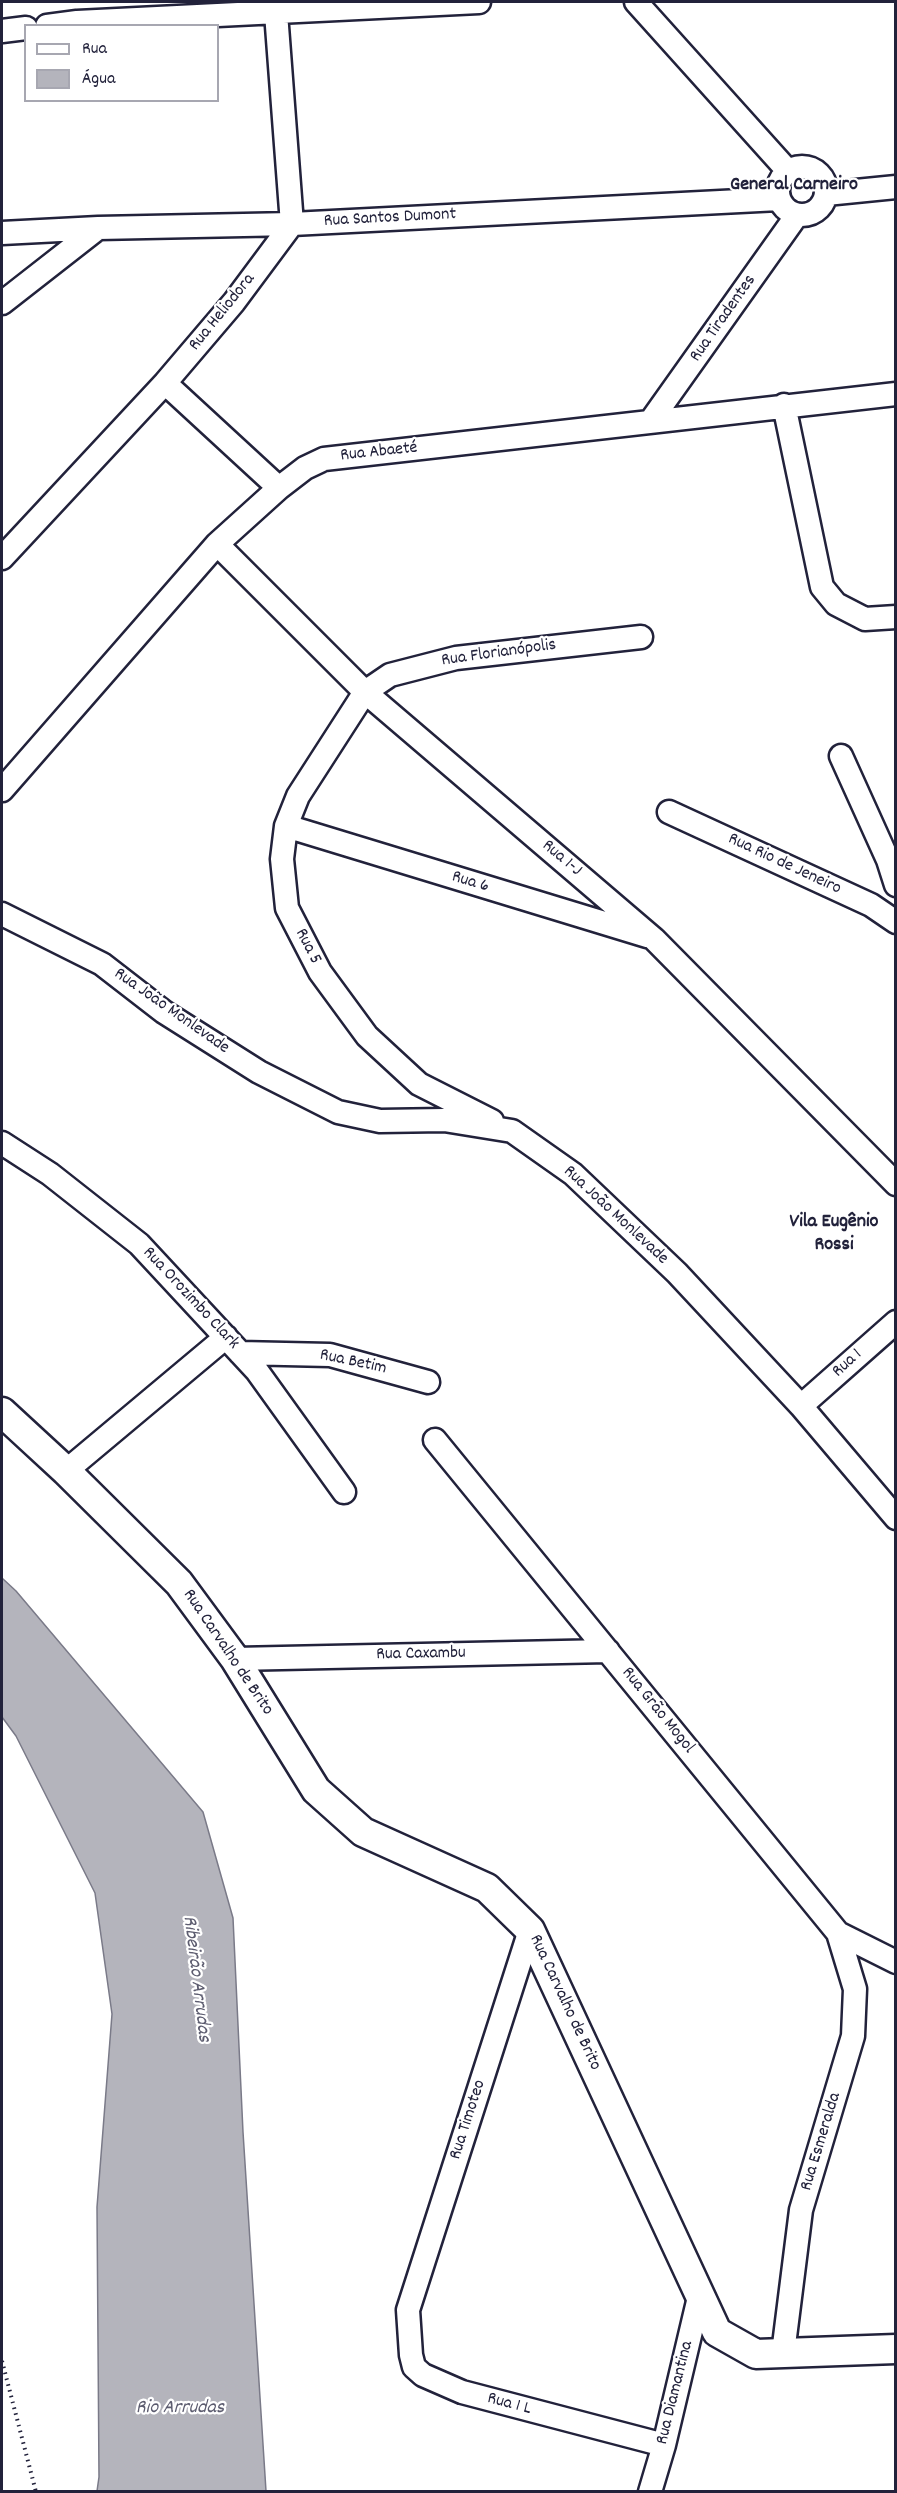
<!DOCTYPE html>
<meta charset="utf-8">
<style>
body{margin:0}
#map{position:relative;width:897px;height:2493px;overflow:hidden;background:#fff;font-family:Dekko,sans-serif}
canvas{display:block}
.frame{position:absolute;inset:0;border:3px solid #22223b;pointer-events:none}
.legend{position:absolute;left:24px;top:24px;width:195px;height:78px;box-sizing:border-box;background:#fff;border:2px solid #a7a7b1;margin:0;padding:8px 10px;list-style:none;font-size:18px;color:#22223b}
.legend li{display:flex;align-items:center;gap:12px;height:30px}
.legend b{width:30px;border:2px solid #a7a7b1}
</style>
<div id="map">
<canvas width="897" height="2493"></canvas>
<div class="frame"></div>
<ul class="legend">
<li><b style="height:8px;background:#fff"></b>Rua</li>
<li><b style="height:16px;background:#b4b4bc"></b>Água</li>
</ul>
</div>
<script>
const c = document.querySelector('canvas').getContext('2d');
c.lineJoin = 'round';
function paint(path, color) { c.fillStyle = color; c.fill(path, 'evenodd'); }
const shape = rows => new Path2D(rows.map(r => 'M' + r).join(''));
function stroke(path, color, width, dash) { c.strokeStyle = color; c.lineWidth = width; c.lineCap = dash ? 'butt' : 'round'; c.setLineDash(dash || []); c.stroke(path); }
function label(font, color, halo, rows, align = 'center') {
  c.font = font + ' Dekko,sans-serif'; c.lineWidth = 4.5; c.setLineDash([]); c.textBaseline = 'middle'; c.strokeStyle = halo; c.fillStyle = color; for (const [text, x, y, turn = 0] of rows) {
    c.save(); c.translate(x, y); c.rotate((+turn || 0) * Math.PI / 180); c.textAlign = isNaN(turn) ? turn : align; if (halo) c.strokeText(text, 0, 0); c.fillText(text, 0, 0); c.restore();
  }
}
const water = shape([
 [2,1578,16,1591,203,1812,233,1918,243,2132,266,2491,97,2491,99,2477,97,2207,112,2014,95,1893,16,1736,2,1717,2,1578]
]);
paint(water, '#b4b4bc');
stroke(water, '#7a7a88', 1.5);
const minor = shape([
 [636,2,788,171],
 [47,26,77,22,479,2],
 [2,31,26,28],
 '778 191a24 24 0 1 1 48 0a24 24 0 1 1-48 0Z',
 [826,194,896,187],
 [2,233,98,228,292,224,779,199],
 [2,303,98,228],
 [165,383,279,488],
 [784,405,822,587,836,604,865,619,896,617],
 [650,422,797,215],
 [217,544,365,692,654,939,896,1184],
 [2,558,165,383,234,302,292,224,276,13],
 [841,756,888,860,896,885],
 [2,790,217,544,279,488,305,468,324,459,896,394],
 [669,812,871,905,896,922],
 [286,826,647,936],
 [2,914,102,964,164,1012,259,1072,338,1112,380,1121,444,1120,512,1131,573,1174,677,1273,801,1406,896,1518],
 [492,1121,419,1084,367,1036,320,972,287,908,282,859,286,826,298,796,365,692,390,675,456,658,641,637],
 [2,1143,50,1174,139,1244,257,1371,344,1492],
 [240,1353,330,1355,428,1382],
 [801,1406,896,1322],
 [435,1440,838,1933,896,1962],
 [66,1471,226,1337],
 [235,1659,608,1651],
 [530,1930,408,2310,411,2355,414,2367,423,2375,462,2392,664,2445],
 [783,2353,801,2210,853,2036,855,1989,838,1933],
 [650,2492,664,2445,700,2293]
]);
const tertiary = shape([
 [2,1412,66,1471,179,1583,235,1659,316,1790,363,1832,487,1888,530,1930,717,2332,756,2354,896,2349]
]);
stroke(minor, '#22223b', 27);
stroke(tertiary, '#22223b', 33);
stroke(shape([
 [2,2361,36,2492]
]), '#22223b', 4, [1.5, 4.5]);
stroke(minor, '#fff', 22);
stroke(tertiary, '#fff', 28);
label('18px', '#22223b', '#fff', [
 ["Rua Santos Dumont",390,219,-3],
 ["Rua Heliodora",223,313,-51],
 ["Rua Tiradentes",724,319,-55],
 ["Rua Abaeté",379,453,-6],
 ["Rua Florianópolis",499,654,-8],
 ["Rua 1-J",561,859,40],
 ["Rua Rio de Jeneiro",784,865,25],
 ["Rua 6",470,883,17],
 ["Rua 5",307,947,63],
 ["Rua João Monlevade",171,1012,35],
 ["Rua João Monlevade",615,1216,43],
 ["Rua Orozimbo Clark",190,1299,47],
 ["Rua Betim",353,1363,12],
 ["Rua 1",848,1364,-42],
 ["Rua Carvalho de Brito",227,1653,56],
 ["Rua Caxambu",421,1655,-1],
 ["Rua Grão Mogol",657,1711,51],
 ["Rua Carvalho de Brito",564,2003,65],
 ["Rua Timoteo",469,2120,-72],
 ["Rua Esmeralda",822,2142,-73],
 ["Rua Diamantina",676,2393,-76],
 ["Rua 1 L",509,2405,15]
]);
label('bold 20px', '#22223b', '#fff', [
 ["General Carneiro",794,186],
 ["Vila Eugênio",834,1223],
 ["Rossi",834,1246]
]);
label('italic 20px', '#5c5c6f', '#fff', [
 ["Ribeirão Arrudas",195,1979,83],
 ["Rio Arrudas",180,2409]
]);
</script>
